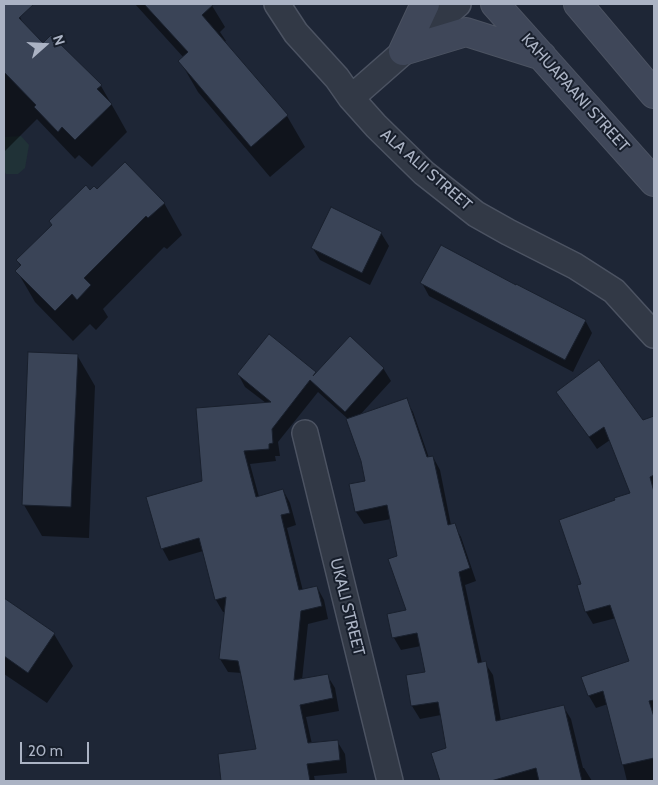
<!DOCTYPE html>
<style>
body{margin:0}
#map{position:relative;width:658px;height:785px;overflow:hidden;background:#1e2636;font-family:Cabin,sans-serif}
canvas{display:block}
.frame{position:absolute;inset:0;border:5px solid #abb3c4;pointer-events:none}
.north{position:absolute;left:20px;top:20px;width:50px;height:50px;-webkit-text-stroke:4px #171e2b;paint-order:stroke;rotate:71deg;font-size:14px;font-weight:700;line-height:20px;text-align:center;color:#abb3c4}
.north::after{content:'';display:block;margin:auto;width:18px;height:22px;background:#abb3c4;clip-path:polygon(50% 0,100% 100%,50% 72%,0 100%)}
.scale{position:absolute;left:20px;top:742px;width:69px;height:22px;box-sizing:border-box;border:2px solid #abb3c4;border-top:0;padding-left:6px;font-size:15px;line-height:18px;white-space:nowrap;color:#abb3c4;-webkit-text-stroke:4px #171e2b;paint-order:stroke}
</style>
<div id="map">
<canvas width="658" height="785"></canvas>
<div class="frame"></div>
<div class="north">N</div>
<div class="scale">20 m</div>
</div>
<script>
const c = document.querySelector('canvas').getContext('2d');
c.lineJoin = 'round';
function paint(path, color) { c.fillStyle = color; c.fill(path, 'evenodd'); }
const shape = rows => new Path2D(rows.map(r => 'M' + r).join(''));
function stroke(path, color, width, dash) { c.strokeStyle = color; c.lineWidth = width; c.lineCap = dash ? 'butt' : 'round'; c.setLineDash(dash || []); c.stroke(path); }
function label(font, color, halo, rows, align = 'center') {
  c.font = font + ' Cabin,sans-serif'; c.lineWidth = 4; c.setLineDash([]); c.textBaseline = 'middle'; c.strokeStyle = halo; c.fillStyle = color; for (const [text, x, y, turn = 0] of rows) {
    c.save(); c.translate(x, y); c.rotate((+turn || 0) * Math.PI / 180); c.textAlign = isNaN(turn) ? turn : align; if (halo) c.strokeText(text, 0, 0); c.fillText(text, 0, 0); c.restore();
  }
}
paint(shape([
 [21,136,29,145,25,168,18,174,6,174,4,171,4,137]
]), '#203237');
paint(shape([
 [4,4,6,4,20,17,24,25,43,45,101,86,117,114,127,132,92,167,79,155,75,159,37,119,4,152],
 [135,4,211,4,225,27,220,32,226,41,224,42,287,116,305,147,270,177,198,92,180,61,184,58],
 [97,191,164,203,182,235,167,249,164,247,103,309,108,317,96,330,90,324,73,341,35,302,17,271,21,267,17,260,90,192],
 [381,233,389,246,370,285,320,260,312,247],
 [422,283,516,287,585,320,592,333,573,372,429,296],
 [77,355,95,386,89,538,42,536,24,505],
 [383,368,391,381,359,416,406,400,413,412,429,458,433,457,440,470,451,525,454,525,461,537,476,581,465,585,482,663,485,663,493,675,501,721,563,706,571,719,583,768,584,768,592,781,441,781,432,754,447,749,441,715,420,719,412,706,407,676,427,673,421,646,401,650,394,638,389,615,407,611,391,519,364,524,356,512,366,482,362,461,348,419,318,392,278,442,280,456,275,456,276,461,250,464,259,497,283,490,290,503,296,525,287,528,303,591,317,587,324,600,328,619,308,624,302,680,327,675,335,688,339,711,306,717,312,744,337,741,345,754,347,773,314,776,315,781,222,781,219,755,257,751,242,673,228,672,220,659,225,612,223,612,216,600,203,551,169,561,162,548,203,482,266,403,245,387,238,374,315,373,316,374],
 [558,392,642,422,654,417,654,490,635,498,610,440,597,449],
 [654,511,654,781,627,781,608,704,596,708,589,696,631,661,616,618,593,624,586,612,583,585,566,535],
 [4,600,54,634,73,666,47,703,4,674]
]), '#0007');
const building = shape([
 [4,4,34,4,19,18,43,43,51,35,102,85,97,89,112,104,75,140,62,127,58,132,34,107,36,105,4,72,4,4],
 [144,4,214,4,202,15,288,115,251,147,178,61,188,52,144,4],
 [125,162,165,203,148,218,146,216,84,278,91,285,77,300,72,294,55,311,15,271,21,265,16,260,52,225,49,221,86,185,90,190,94,186,97,189,125,162],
 [331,207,382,232,362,273,311,248,331,207],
 [441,245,516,285,516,284,586,320,565,360,420,283,441,245],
 [269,334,316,372,313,376,350,336,384,368,345,412,310,380,272,429,273,443,269,444,269,449,244,451,256,497,283,489,290,513,281,515,299,590,317,586,322,606,301,611,294,680,328,674,333,698,300,705,308,743,338,740,340,760,307,764,310,781,221,781,218,754,256,749,238,661,219,659,226,597,215,600,199,538,161,549,146,497,202,481,196,408,271,402,237,374,269,334],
 [28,352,78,354,71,507,22,505,28,352],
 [599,360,643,420,654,416,654,475,650,477,654,492,654,700,649,701,654,717,654,758,622,765,603,691,588,696,581,677,629,661,610,605,585,612,577,585,581,584,559,520,615,500,614,498,630,493,604,427,589,437,556,392,599,360],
 [407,398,427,457,433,456,448,525,455,523,470,568,459,572,478,663,486,661,496,721,564,705,582,781,539,781,536,768,491,781,440,781,431,753,446,748,438,702,411,706,406,675,425,672,417,633,392,638,387,614,406,610,388,559,397,556,387,505,355,512,349,484,365,481,361,461,346,419,407,398],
 [4,598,55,633,28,673,4,656,4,598]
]);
paint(building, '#3a4457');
stroke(building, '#19202d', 1);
const street = shape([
 [277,4,296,33,337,78,351,98,376,126,424,173,476,214,508,232,575,266,614,291,654,335],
 [351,98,458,4],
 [305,433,390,781]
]);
const secondary = shape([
 [495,4,654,182],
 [578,4,654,94],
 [403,51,466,32,542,56],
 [403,51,425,4]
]);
stroke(street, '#4c5362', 28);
stroke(secondary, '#4c5362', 30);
stroke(street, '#323946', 25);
stroke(secondary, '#3f4759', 28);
label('16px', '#abb3c4', '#171e2b', [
 ["KAHUAPAANI STREET",575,93,48],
 ["ALA ALII STREET",426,170,41],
 ["UKALI STREET",347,607,76]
]);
</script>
